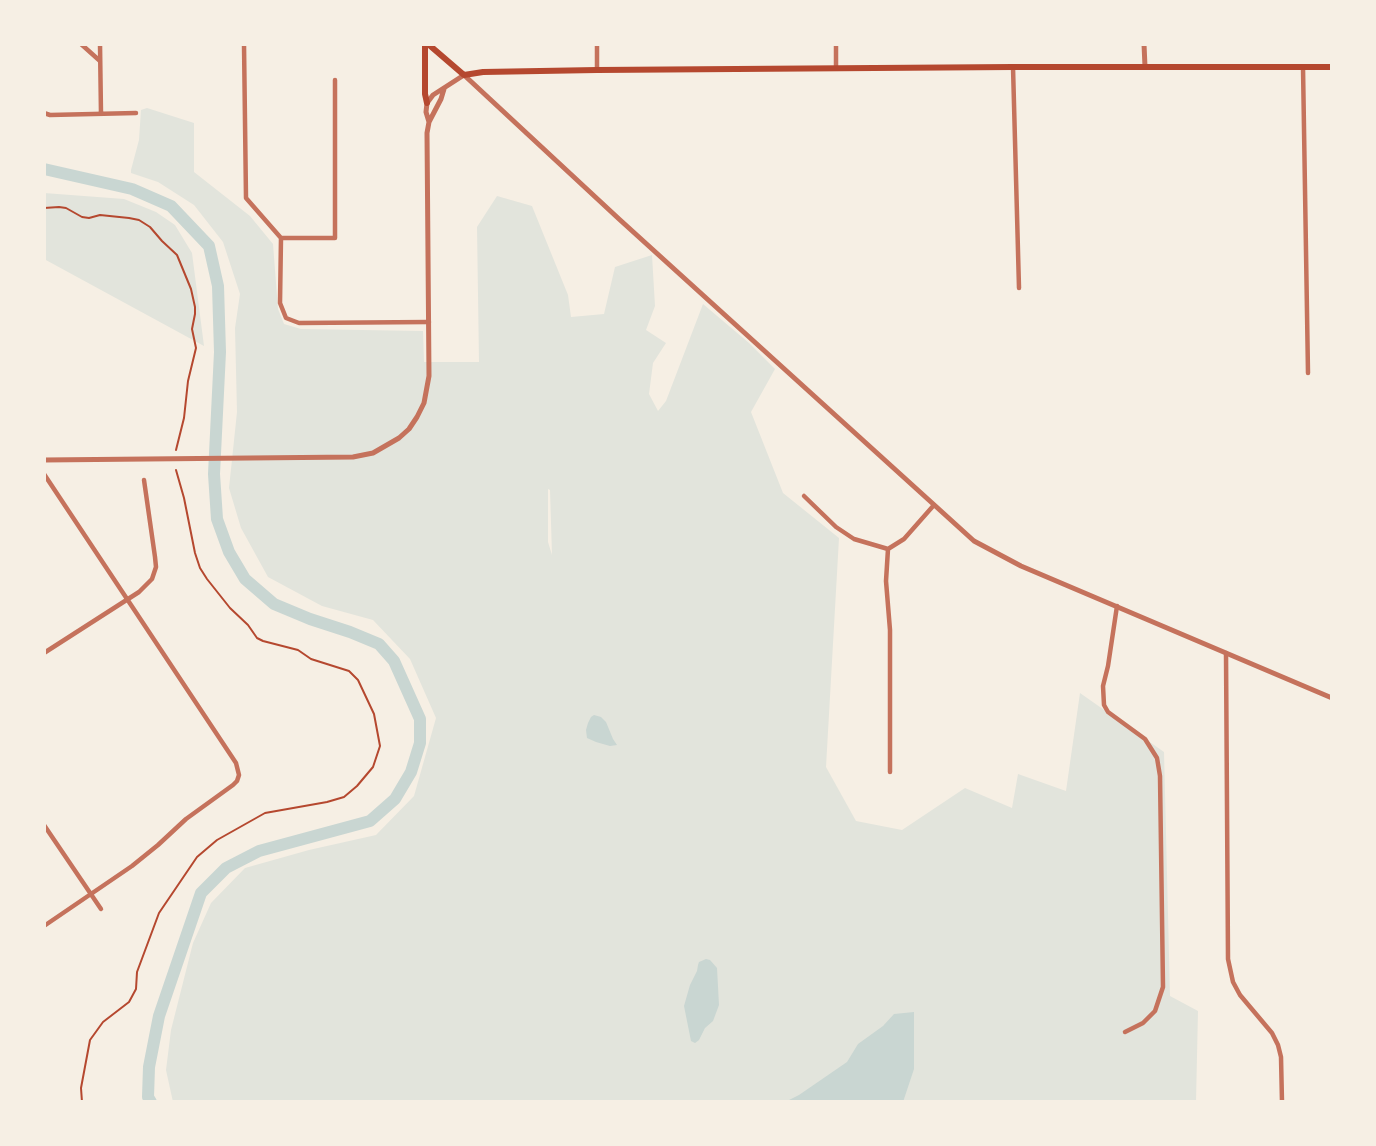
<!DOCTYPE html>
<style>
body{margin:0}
#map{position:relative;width:1376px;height:1146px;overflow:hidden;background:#f6efe4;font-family:"DM Sans",sans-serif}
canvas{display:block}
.frame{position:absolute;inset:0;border:46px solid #f6efe4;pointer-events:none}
</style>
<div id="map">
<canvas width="1376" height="1146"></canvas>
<div class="frame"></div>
</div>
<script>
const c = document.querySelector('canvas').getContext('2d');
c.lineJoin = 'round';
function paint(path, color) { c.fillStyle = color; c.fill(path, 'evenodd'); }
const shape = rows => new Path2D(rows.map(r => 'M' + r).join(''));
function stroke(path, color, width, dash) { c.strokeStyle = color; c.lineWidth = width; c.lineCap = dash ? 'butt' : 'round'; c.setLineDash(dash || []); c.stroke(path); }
paint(shape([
 [147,108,194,123,194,172,250,216,273,244,278,309,284,324,301,329,423,331,424,362,479,362,477,227,497,196,532,206,568,295,571,317,604,314,615,267,652,255,655,306,646,330,666,343,653,363,649,394,658,411,666,401,703,304,749,343,775,369,751,412,783,493,839,538,826,767,856,821,902,830,965,788,1012,808,1018,774,1066,791,1080,693,1164,752,1170,996,1198,1011,1196,1102,173,1102,166,1070,171,1030,193,943,211,903,245,868,309,850,376,835,414,796,436,718,410,659,373,620,322,606,268,577,241,528,229,488,237,412,235,328,240,294,223,242,194,205,158,182,131,173,131,170,139,140,141,110],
 [548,489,550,490,552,555,548,542],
 [44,193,124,199,156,212,175,225,192,253,204,346,44,259]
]), '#e2e4dc');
paint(shape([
 [594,715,601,717,606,722,613,739,617,745,610,746,596,742,587,738,586,730,588,723,591,717],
 [706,959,710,960,717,968,719,1005,713,1021,705,1028,699,1040,695,1043,691,1041,684,1006,690,985,697,971,698,965,699,962],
 [914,1012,914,1069,903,1102,785,1102,799,1095,847,1062,858,1044,883,1026,894,1014]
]), '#c9d6d2');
stroke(shape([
 [44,169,132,189,171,206,209,246,218,286,220,352,214,474,217,519,229,552,245,579,274,604,310,619,350,632,379,644,394,661,420,719,420,743,411,772,395,799,370,821,259,851,226,868,201,893,159,1016,149,1067,148,1097,151,1102]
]), '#c9d6d2', 12);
stroke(shape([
 [44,208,59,207,66,208,82,217,89,218,100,215,129,218,139,220,150,227,162,241,177,255,191,289,195,307,195,314,192,329,196,348,188,381,184,418,176,450],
 [82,1102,81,1088,90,1040,103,1022,129,1002,136,989,137,972,159,913,197,857,217,840,265,813,327,802,344,797,357,786,373,767,380,746,374,714,358,680,349,671,311,659,298,650,263,641,257,638,248,625,230,608,207,579,200,568,195,553,184,498,176,470]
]), '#b5482f', 2);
stroke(shape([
 [81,44,100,61],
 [100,44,101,114],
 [244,44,246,198,281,238,280,303,286,318,299,323,429,322],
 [597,44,597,70],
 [836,44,836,68],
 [1013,67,1019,288],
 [1303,67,1308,373],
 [44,113,50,115,136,113],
 [281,238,335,238,335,80],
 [44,474,236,763,239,775,237,781,233,785,186,819,158,845,132,866,44,926],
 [804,496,836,527,854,539,888,549],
 [1117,606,1108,666,1103,686,1104,705,1108,712,1145,739,1157,758,1160,776,1163,987,1155,1011,1143,1023,1125,1032],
 [44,653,139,592,152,579,156,567,155,557,144,480],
 [1226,653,1228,959,1233,982,1240,995,1272,1033,1278,1045,1281,1057,1282,1102],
 [890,772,890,630,886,581,888,549,904,539,934,505],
 [44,825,101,909]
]), '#c5725c', 4.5);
stroke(shape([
 [1144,44,1145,67],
 [429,122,426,112,427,103,433,95,464,75,619,219,974,541,1021,566,1332,698],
 [44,460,353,457,373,453,399,438,409,429,417,417,424,403,429,376,427,133,429,122,441,99,444,89]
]), '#c5725c', 5);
stroke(shape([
 [425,44,425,94,427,103],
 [428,44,464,75,483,72,597,70,1013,67,1332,67]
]), '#b5482f', 6);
</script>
